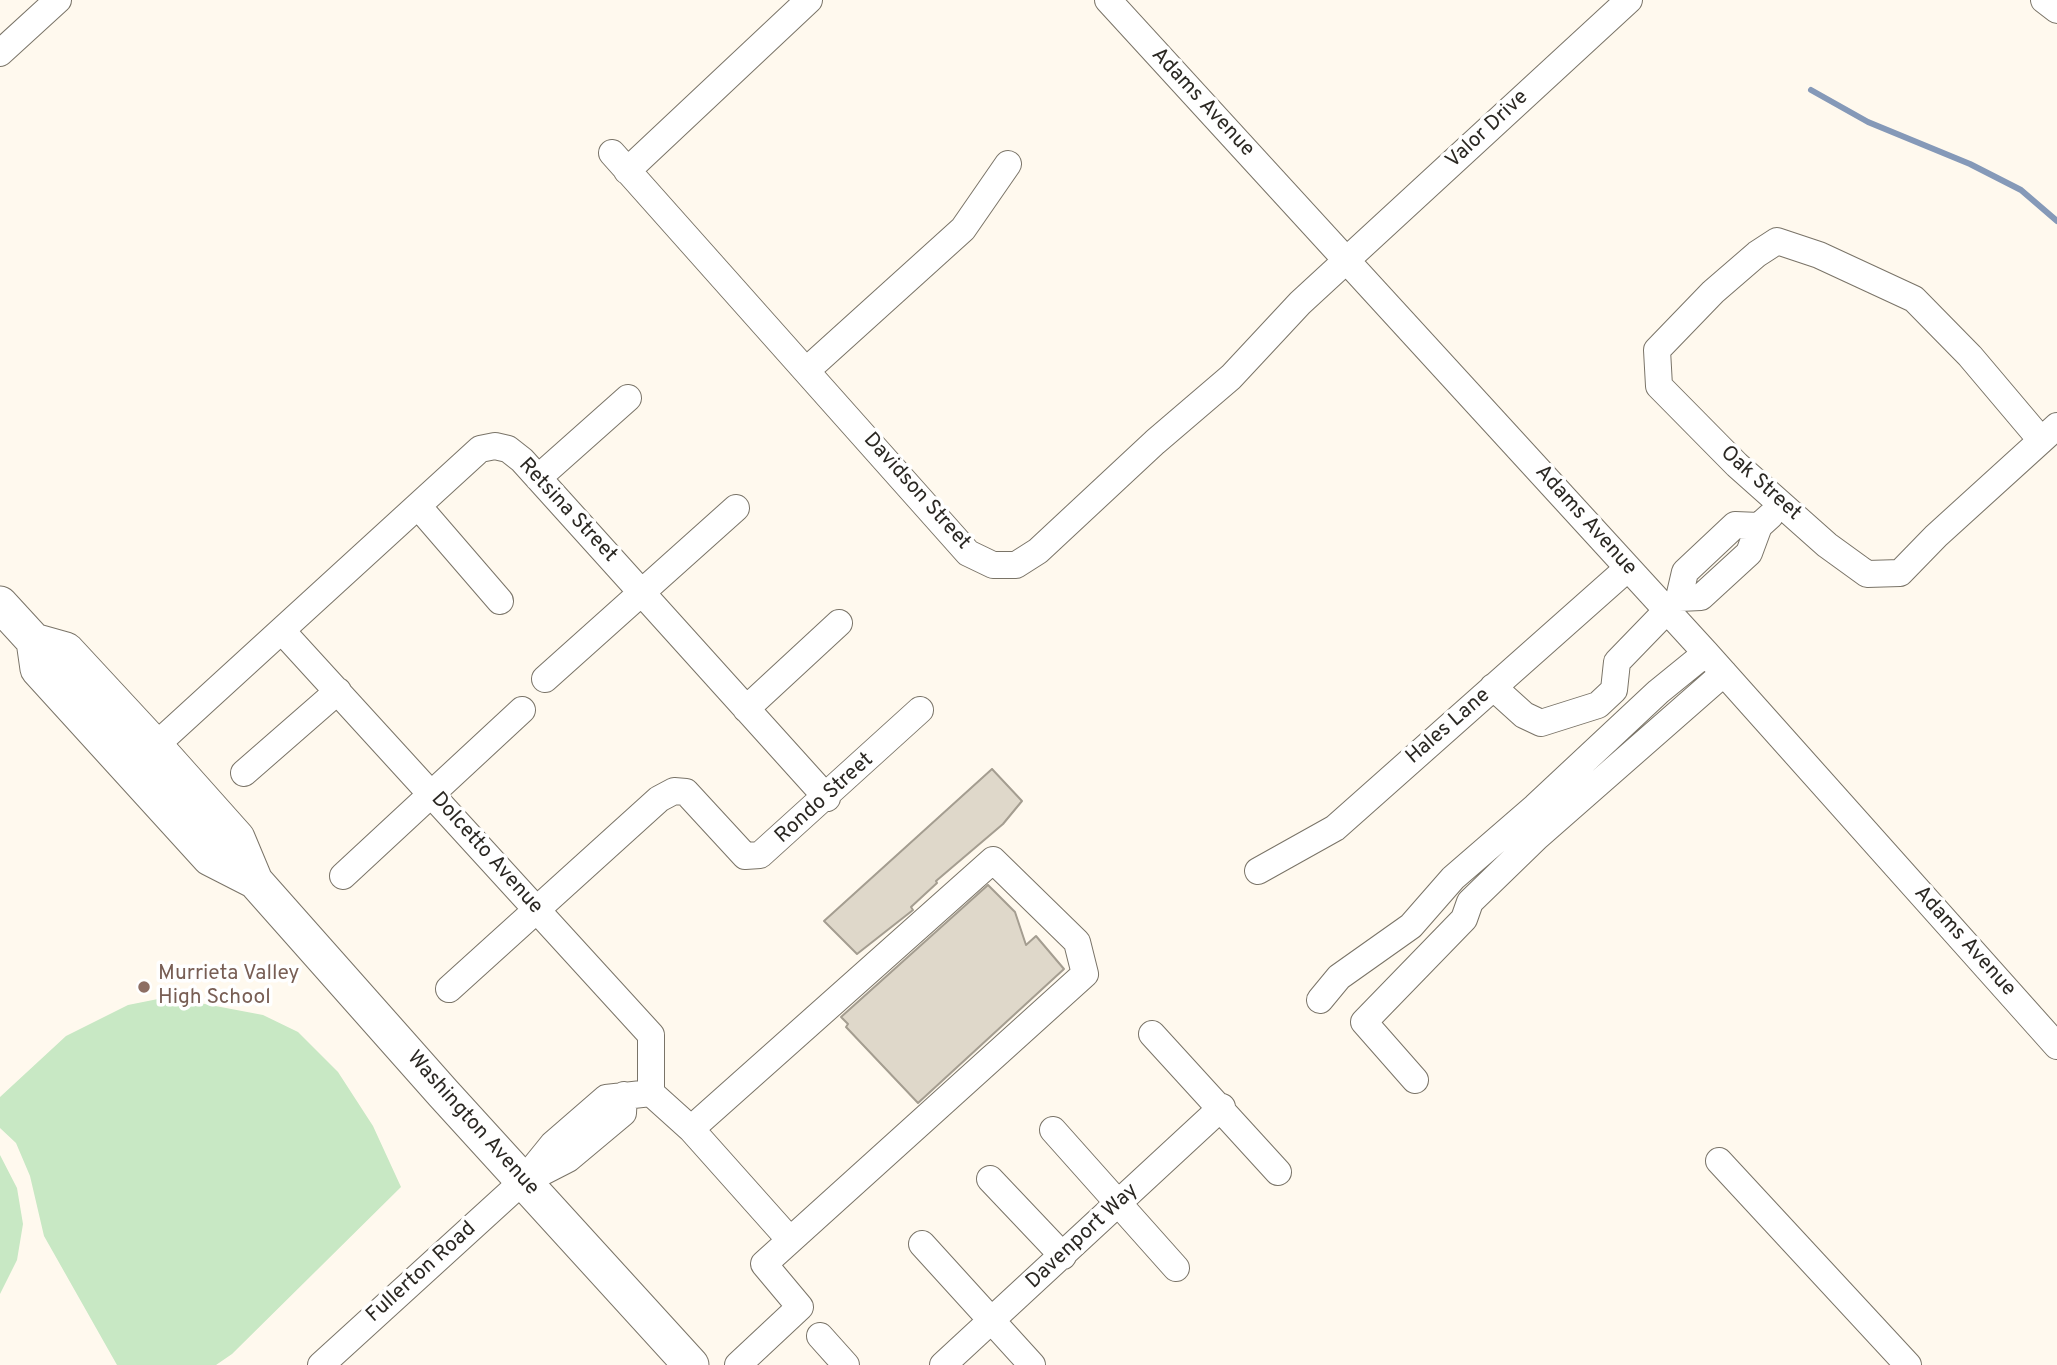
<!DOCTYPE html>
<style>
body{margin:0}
canvas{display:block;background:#fff9ee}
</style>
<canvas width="2057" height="1365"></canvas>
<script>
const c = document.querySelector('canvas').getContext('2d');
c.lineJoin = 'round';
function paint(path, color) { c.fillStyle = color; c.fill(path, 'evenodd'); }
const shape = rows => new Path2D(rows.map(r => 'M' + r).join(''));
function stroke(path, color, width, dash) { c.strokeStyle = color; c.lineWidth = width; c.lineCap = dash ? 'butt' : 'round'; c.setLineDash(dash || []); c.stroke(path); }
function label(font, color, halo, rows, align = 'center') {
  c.font = font + ' Overpass,sans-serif'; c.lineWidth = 7; c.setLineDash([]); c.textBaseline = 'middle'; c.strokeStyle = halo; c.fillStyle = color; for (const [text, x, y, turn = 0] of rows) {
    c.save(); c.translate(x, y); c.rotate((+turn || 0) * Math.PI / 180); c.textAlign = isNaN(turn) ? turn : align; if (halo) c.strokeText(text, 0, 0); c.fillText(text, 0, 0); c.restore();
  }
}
paint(shape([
 [168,997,263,1015,298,1032,338,1072,373,1126,401,1187,232,1354,216,1365,117,1365,44,1236,30,1176,16,1143,0,1128,0,1097,66,1036,128,1005],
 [0,1155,17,1188,23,1224,17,1260,0,1294]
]), '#c8e8c4');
stroke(shape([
 [1811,90,1868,122,1970,164,2021,190,2057,221]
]), '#8599b8', 6);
const building = shape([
 [992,769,1022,801,1003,824,936,881,937,883,911,907,913,910,857,954,824,921,992,769],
 [988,885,1015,912,1026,945,1036,936,1064,969,918,1103,846,1027,848,1024,841,1017,988,885]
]);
paint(building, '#dfd8ca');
stroke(building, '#a49d90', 2);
const minor = shape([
 [1108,0,1706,653,2057,1046],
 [2044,0,2057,10],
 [0,53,58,0],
 [612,153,968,553,993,565,1016,565,1038,551,1155,442,1231,377,1300,303,1629,0],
 [627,171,809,0],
 [807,370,963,229,1008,164],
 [2041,440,1970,356,1914,299,1819,255,1777,241,1757,254,1713,292,1657,350,1659,386,1737,465,1827,545,1867,574,1900,573,1936,536,2057,426],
 [538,478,628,398],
 [418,506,500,601],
 [1679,598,1701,597,1749,553,1759,526,1770,516],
 [282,631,651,1035,651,1093],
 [545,679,736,508],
 [1493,687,1524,715,1541,723,1598,705,1614,690,1617,662,1679,598,1685,572,1735,525,1759,526],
 [746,709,839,623],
 [155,746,480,449,495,446,508,449,522,460,827,798],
 [244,773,338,691],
 [1258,871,1335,828,1628,568],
 [343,876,522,710],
 [449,989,659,799,674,791,686,792,745,856,760,855,920,710],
 [1320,1000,1339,977,1411,926,1453,878,1535,807,1658,692,1706,653],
 [1152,1034,1278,1172],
 [1415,1080,1364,1022,1464,919,1470,902,1537,837,1724,673],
 [691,1129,993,860,1077,942,1085,974,764,1264,800,1307,738,1365],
 [1053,1130,1176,1268],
 [1719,1161,1908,1365],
 [531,1178,568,1159,623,1113,624,1095],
 [990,1179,1063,1256],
 [922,1244,1032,1365],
 [820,1336,846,1365],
 [321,1365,523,1181,553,1144,606,1098,651,1093,691,1129,790,1240],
 [943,1365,1222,1107]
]);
const major = shape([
 [0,604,34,641,66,650,155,746,237,838,255,881,443,1093,691,1365],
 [34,641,38,669,210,858,255,881]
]);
stroke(minor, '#7a7468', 28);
stroke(major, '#7a7468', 37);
stroke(minor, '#fff', 26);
stroke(major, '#fff', 35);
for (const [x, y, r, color] of [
 [144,987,7,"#8d6e63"]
]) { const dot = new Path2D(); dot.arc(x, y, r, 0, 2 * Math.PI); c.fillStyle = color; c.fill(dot); stroke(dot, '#fff', 2.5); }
label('21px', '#2b2823', '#fff', [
 ["Adams Avenue",1202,103,47],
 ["Valor Drive",1488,130,-43],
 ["Oak Street",1760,484,42],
 ["Davidson Street",916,492,48],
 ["Retsina Street",567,511,47],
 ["Adams Avenue",1585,521,48],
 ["Hales Lane",1449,727,-41],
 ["Rondo Street",825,799,-42],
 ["Dolcetto Avenue",486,854,48],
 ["Adams Avenue",1964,942,48],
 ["Washington Avenue",472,1124,48],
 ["Davenport Way",1083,1237,-43],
 ["Fullerton Road",422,1273,-42]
]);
label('21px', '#785e54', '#fff', [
 ["Murrieta Valley",158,975],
 ["High School",158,999]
], 'left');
</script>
